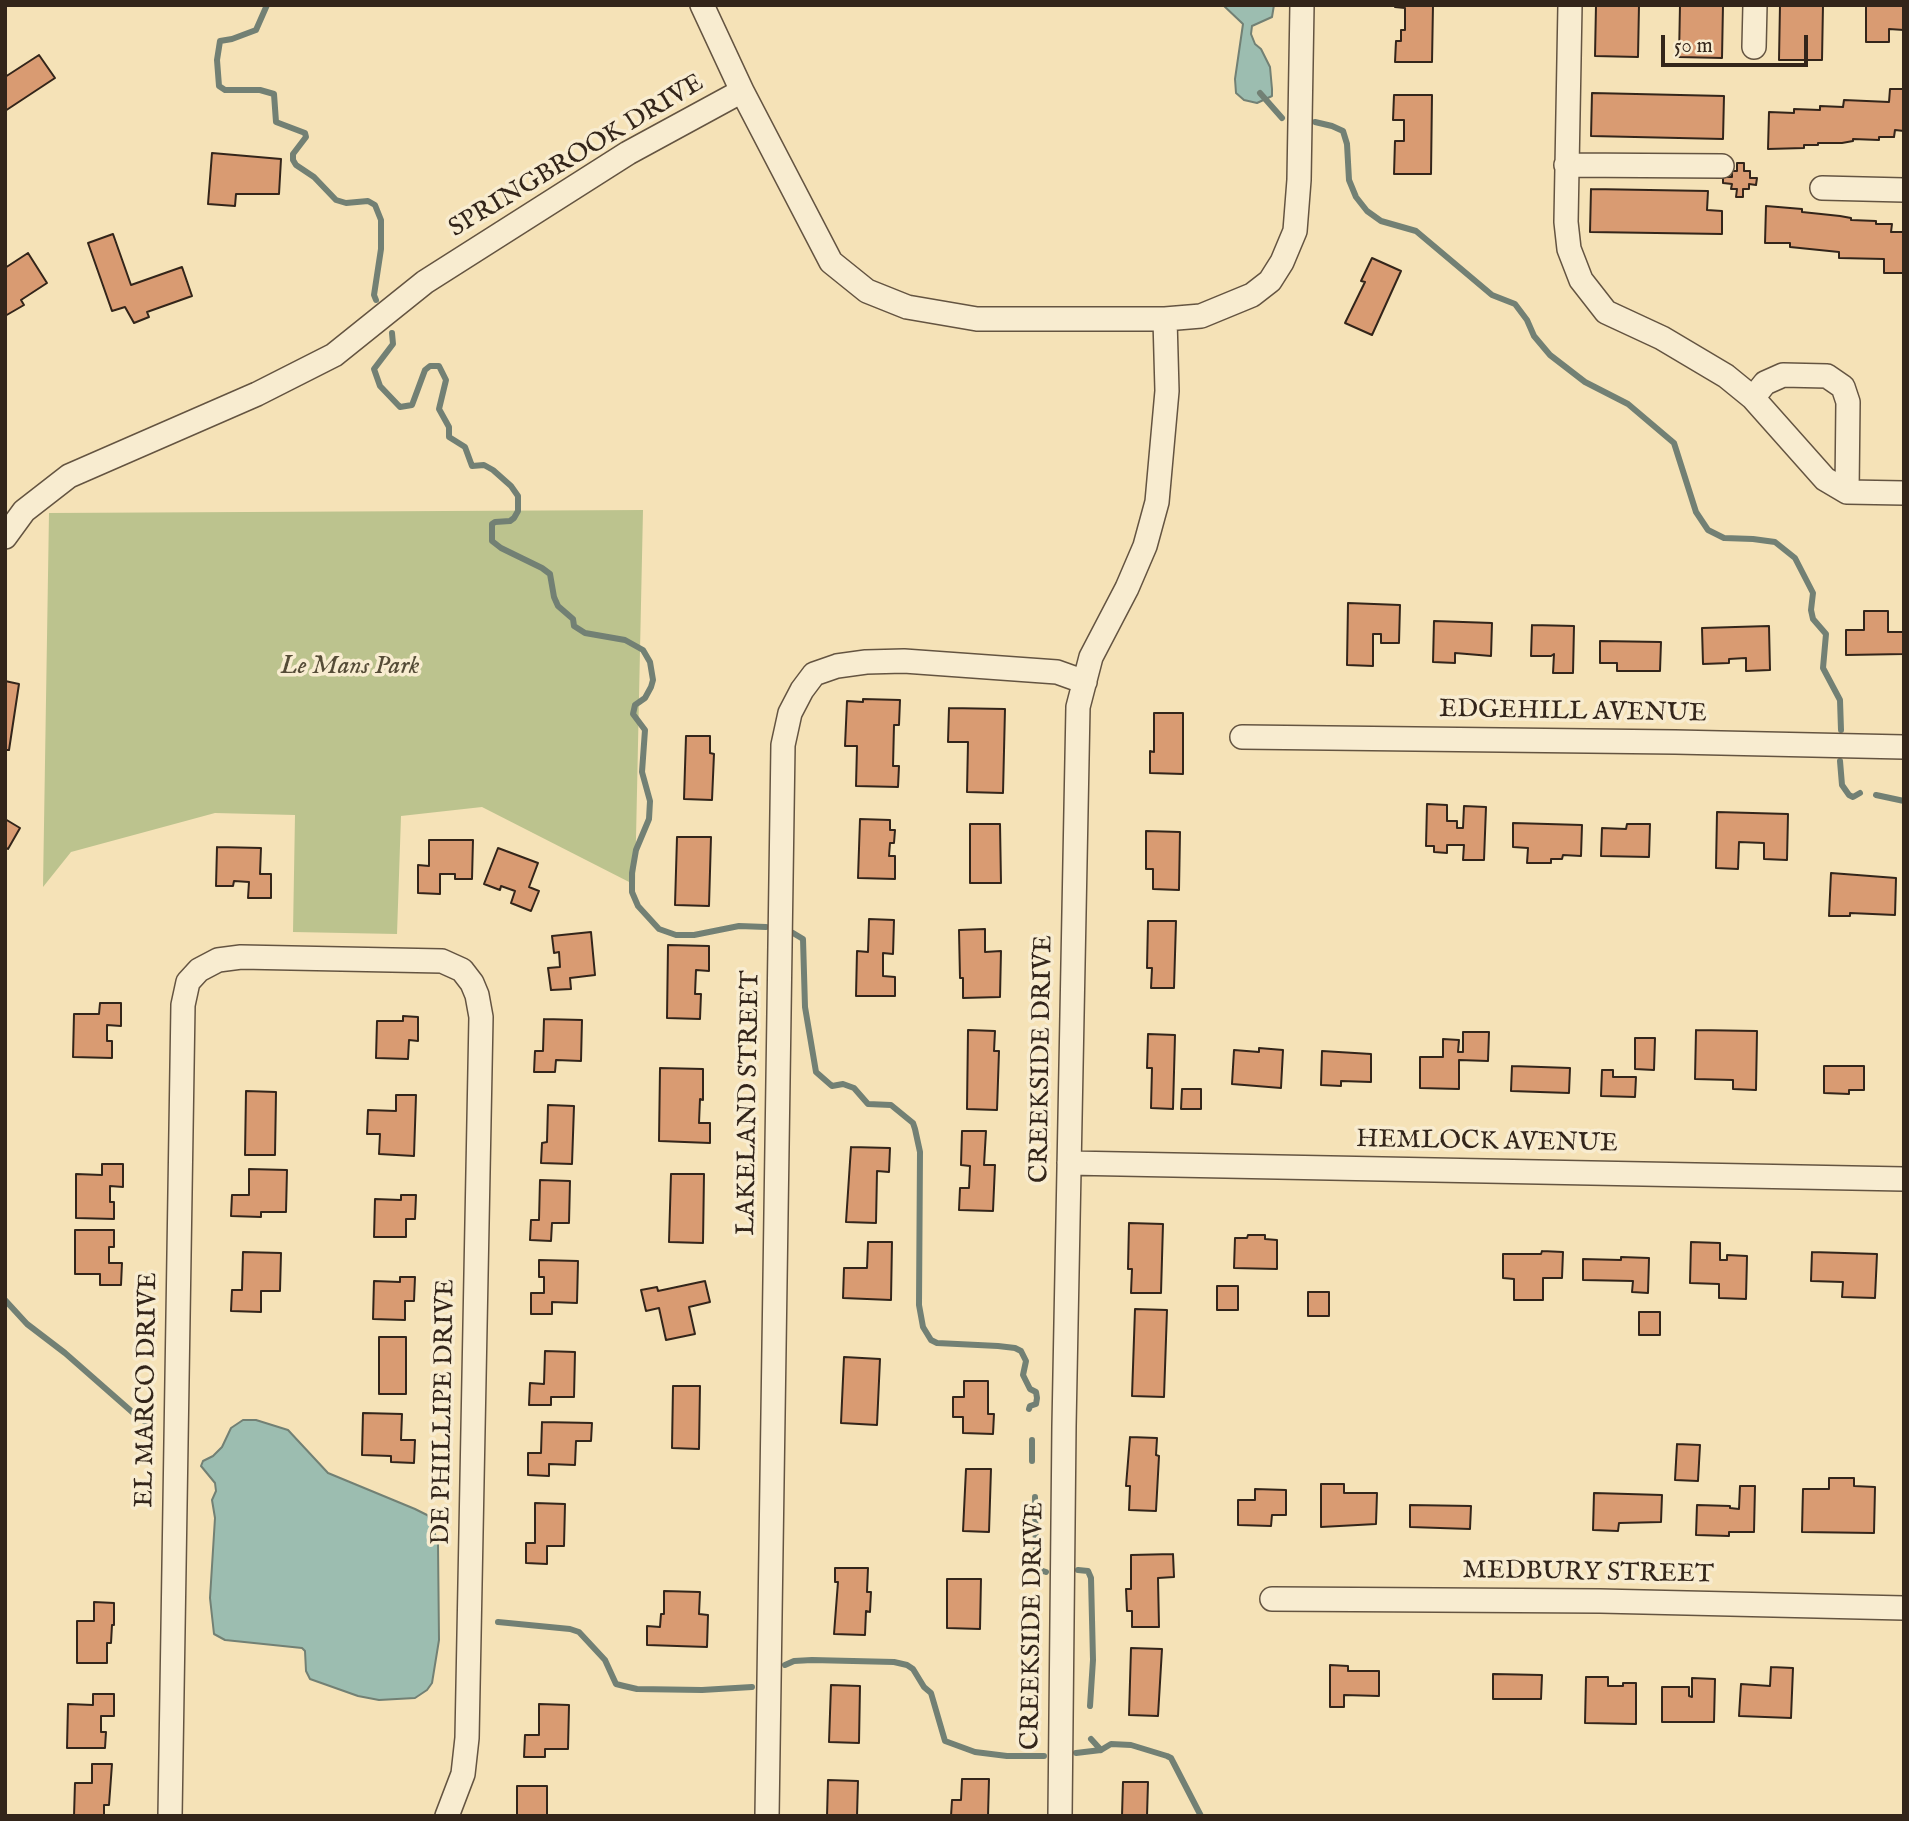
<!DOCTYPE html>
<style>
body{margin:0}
#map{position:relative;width:1909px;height:1821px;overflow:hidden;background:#f5e2b7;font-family:"IM FELL English",serif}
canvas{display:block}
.frame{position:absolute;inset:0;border:7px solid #33251a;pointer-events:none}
.scale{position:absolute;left:1661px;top:35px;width:147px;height:32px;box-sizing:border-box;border:4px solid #33251a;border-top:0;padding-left:9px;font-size:21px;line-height:24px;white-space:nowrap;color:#33251a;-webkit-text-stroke:5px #f8ecd0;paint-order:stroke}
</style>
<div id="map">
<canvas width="1909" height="1821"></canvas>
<div class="frame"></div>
<div class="scale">50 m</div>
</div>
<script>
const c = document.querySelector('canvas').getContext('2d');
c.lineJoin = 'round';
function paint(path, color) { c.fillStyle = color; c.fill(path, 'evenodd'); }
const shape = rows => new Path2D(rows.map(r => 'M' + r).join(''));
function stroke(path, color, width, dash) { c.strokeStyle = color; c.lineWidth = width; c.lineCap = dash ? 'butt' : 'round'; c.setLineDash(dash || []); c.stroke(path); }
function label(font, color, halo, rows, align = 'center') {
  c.font = font + ' "IM FELL English",serif'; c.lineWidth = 7; c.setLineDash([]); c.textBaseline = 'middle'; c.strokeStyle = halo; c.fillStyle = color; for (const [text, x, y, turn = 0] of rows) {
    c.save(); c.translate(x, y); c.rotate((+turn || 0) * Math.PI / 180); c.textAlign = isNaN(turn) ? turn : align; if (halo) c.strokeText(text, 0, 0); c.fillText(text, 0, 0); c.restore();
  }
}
paint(shape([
 [643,510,635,885,482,807,401,816,397,934,293,932,295,815,215,813,71,852,43,887,49,513]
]), '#bcc38e');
const water = shape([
 [1223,5,1274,5,1272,17,1252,26,1251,34,1255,44,1261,49,1270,67,1272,89,1272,96,1257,103,1244,100,1236,93,1235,79,1243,24,1223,5],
 [243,1420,256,1420,288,1430,328,1473,415,1509,427,1515,431,1520,438,1545,439,1640,432,1683,427,1690,415,1698,379,1700,358,1696,310,1679,306,1671,305,1651,302,1648,225,1640,214,1634,210,1598,215,1518,212,1500,216,1491,215,1483,201,1466,203,1461,213,1456,222,1447,231,1428,243,1420]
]);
paint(water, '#9cbdb0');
stroke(water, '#728074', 2);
stroke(shape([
 [267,5,256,30,232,39,220,41,217,60,219,86,225,90,260,90,274,94,276,122,305,133,306,137,293,154,293,160,296,165,314,177,336,200,346,203,368,201,375,205,381,220,381,249,374,295,376,300],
 [1260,93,1282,118],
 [1315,122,1332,126,1343,131,1347,144,1349,180,1356,197,1367,211,1381,221,1416,231,1492,295,1515,304,1527,320,1534,336,1550,355,1585,382,1628,404,1674,443,1696,512,1708,530,1724,538,1753,539,1775,542,1795,558,1813,593,1811,610,1813,619,1826,634,1823,668,1840,700,1841,730],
 [392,333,393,344,374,369,380,386,400,407,412,405,425,370,430,366,439,366,446,380,439,409,449,427,449,437,465,447,472,466,484,465,493,470,511,486,518,496,518,511,514,518,510,521,495,522,492,524,492,541,501,548,542,568,550,574,554,597,558,606,573,619,574,626,585,633,625,640,643,650,650,662,653,680,651,687,645,698,635,705,633,714,645,730,642,772,650,801,649,819,636,850,632,873,632,892,638,906,659,929,676,935,694,935,739,926,766,927],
 [1840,761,1842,785,1849,795,1853,797,1860,793],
 [1876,795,1904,801],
 [793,933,803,939,805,1007,816,1072,832,1086,843,1084,854,1088,868,1104,891,1105,913,1123,915,1129,920,1152,919,1305,923,1327,931,1340,937,1343,998,1346,1015,1348,1021,1351,1026,1361,1023,1375,1030,1389,1036,1392,1037,1398,1036,1404,1030,1406,1029,1409],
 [5,1300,27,1324,65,1353,139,1418,150,1424],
 [1032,1440,1032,1461],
 [1035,1497,1036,1564,1040,1570,1046,1572],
 [1078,1570,1088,1571,1091,1578,1093,1660,1090,1706],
 [498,1622,570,1629,579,1632,605,1660,616,1684,624,1686,637,1689,702,1690,752,1687],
 [785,1665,794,1661,812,1660,894,1662,907,1665,913,1669,924,1687,931,1693,945,1741,975,1752,1007,1756,1044,1756],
 [1091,1739,1101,1750],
 [1076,1753,1101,1750,1111,1744,1131,1745,1167,1756,1171,1758,1201,1816]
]), '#728074', 6);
const building = shape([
 [1395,5,1433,5,1432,62,1395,62,1396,41,1401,41,1401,30,1405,30,1405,8,1395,7,1395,5],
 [1596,5,1639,5,1638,57,1595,56,1596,5],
 [1680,5,1723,5,1722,58,1679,57,1680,5],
 [1780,5,1823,5,1822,60,1779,60,1780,5],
 [1866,5,1904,5,1904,30,1889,29,1889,42,1866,42,1866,5],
 [39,55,55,78,5,111,5,77,39,55],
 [1890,89,1904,89,1904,131,1895,130,1894,137,1879,137,1879,140,1853,139,1853,141,1842,143,1818,143,1818,145,1804,145,1804,148,1768,149,1769,112,1794,113,1794,109,1820,110,1820,106,1843,107,1844,100,1889,102,1890,89],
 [1592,93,1724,96,1723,139,1591,136,1592,93],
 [1394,95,1432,95,1431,174,1394,174,1395,141,1404,141,1404,120,1393,120,1394,95],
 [212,153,281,159,279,194,236,194,235,206,208,204,212,153],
 [1737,163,1744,163,1744,171,1750,171,1750,178,1757,178,1756,185,1749,184,1749,189,1743,189,1743,197,1736,197,1737,189,1731,189,1732,184,1723,183,1723,177,1732,177,1732,171,1737,171,1737,163],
 [1591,189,1708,191,1707,210,1722,211,1722,234,1590,232,1591,189],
 [1766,206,1802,209,1802,212,1840,216,1851,218,1851,220,1876,221,1876,224,1892,224,1891,232,1904,232,1904,273,1884,273,1884,259,1839,258,1839,252,1790,247,1790,243,1765,243,1766,206],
 [113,234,131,285,182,267,192,296,147,312,149,317,134,323,125,307,112,311,88,243,113,234],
 [28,253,47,283,21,300,24,305,5,316,5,268,28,253],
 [1372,258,1401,271,1372,335,1345,323,1365,282,1361,281,1372,258],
 [1348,603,1400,605,1399,643,1381,643,1381,634,1373,634,1373,666,1347,665,1348,603],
 [1864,611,1888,611,1888,632,1904,632,1904,654,1846,655,1846,630,1864,630,1864,611],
 [1434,621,1492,623,1491,656,1455,653,1455,663,1433,662,1434,621],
 [1532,625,1574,626,1573,673,1553,673,1554,654,1551,656,1531,656,1532,625],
 [1769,626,1770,670,1746,671,1746,658,1729,659,1729,663,1703,664,1702,628,1769,626],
 [1600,641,1661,642,1660,671,1617,671,1617,663,1600,663,1600,641],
 [5,681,19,684,9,750,5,750,5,681],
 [863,699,900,700,899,725,894,725,893,766,899,766,898,787,856,786,857,746,845,746,847,701,863,702,863,699],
 [949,708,1005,709,1003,793,967,792,968,742,948,742,949,708],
 [1154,713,1183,713,1183,774,1150,773,1150,751,1154,752,1154,713],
 [686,736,710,736,710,753,714,754,712,800,684,799,686,736],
 [1427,804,1447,805,1447,821,1457,821,1457,828,1463,828,1464,806,1486,807,1484,860,1463,860,1464,845,1447,845,1447,853,1434,852,1434,846,1426,846,1427,804],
 [1717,812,1788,814,1787,860,1764,859,1764,843,1739,842,1738,869,1716,868,1717,812],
 [5,819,20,828,8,849,5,847,5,819],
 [860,819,890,820,890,830,895,830,894,843,890,843,889,856,895,856,895,879,858,878,860,819],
 [1513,823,1582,825,1581,856,1563,855,1562,859,1551,859,1551,863,1527,863,1528,848,1513,847,1513,823],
 [970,824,1000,824,1001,883,970,883,970,824],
 [1627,824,1650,824,1649,857,1601,856,1602,828,1626,829,1627,824],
 [1146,831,1180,832,1179,890,1153,889,1153,869,1146,869,1146,831],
 [677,837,711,837,709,906,675,905,677,837],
 [429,840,473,840,472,879,455,879,455,874,440,874,440,894,418,893,418,865,429,866,429,840],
 [217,847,261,848,260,874,271,874,271,898,248,898,249,882,234,881,233,886,216,886,217,847],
 [498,848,538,863,529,887,539,891,531,911,511,903,515,891,501,886,500,890,484,884,498,848],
 [1831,873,1896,878,1895,915,1850,913,1850,916,1829,916,1831,873],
 [869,919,894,920,893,954,883,953,883,976,895,977,895,996,856,996,857,951,868,952,869,919],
 [1148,921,1176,921,1174,988,1151,988,1152,968,1147,968,1148,921],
 [985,929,985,952,1001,951,1000,997,963,998,963,978,960,978,959,930,985,929],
 [591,932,595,975,570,978,571,989,551,990,548,968,560,967,559,952,554,953,552,936,591,932],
 [668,945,709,946,709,971,696,970,695,994,701,994,700,1019,667,1018,668,945],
 [100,1003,121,1003,121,1026,107,1025,107,1041,112,1041,112,1058,73,1057,74,1014,99,1014,100,1003],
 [403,1016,418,1017,418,1041,409,1040,408,1059,376,1058,377,1021,403,1021,403,1016],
 [544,1019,582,1020,581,1061,556,1060,555,1072,534,1072,535,1051,543,1051,544,1019],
 [968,1030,995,1031,994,1051,999,1051,997,1110,967,1109,968,1030],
 [1696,1030,1757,1031,1756,1090,1733,1089,1733,1080,1695,1079,1696,1030],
 [1463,1032,1489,1032,1488,1061,1459,1060,1459,1089,1420,1088,1420,1057,1443,1057,1443,1039,1459,1040,1458,1052,1463,1052,1463,1032],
 [1148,1034,1175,1035,1173,1109,1151,1108,1152,1068,1147,1068,1148,1034],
 [1635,1038,1655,1038,1654,1070,1635,1069,1635,1038],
 [1259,1048,1283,1050,1281,1088,1232,1084,1234,1050,1259,1052,1259,1048],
 [1322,1051,1371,1054,1371,1082,1341,1081,1341,1086,1321,1085,1322,1051],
 [1512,1066,1570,1068,1569,1093,1511,1091,1512,1066],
 [1824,1066,1864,1066,1864,1090,1849,1090,1849,1094,1824,1093,1824,1066],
 [660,1068,703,1069,703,1100,700,1099,699,1123,710,1123,710,1143,659,1141,660,1068],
 [1602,1070,1613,1070,1613,1077,1636,1077,1635,1097,1601,1096,1602,1070],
 [1182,1089,1201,1089,1201,1109,1181,1109,1182,1089],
 [246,1091,276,1092,275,1155,245,1155,246,1091],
 [396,1095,416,1095,414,1156,379,1154,380,1134,367,1134,368,1110,396,1111,396,1095],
 [548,1105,574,1106,572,1164,541,1163,542,1143,547,1142,548,1105],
 [962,1131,986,1131,984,1165,995,1165,993,1211,959,1210,960,1188,969,1188,970,1166,961,1165,962,1131],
 [851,1147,890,1148,889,1172,877,1171,876,1223,846,1222,851,1147],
 [102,1164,123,1164,123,1187,110,1186,110,1202,114,1202,114,1219,76,1218,76,1174,102,1175,102,1164],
 [249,1169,287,1170,286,1212,261,1212,261,1217,231,1216,232,1195,249,1195,249,1169],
 [671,1174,704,1174,703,1243,669,1242,671,1174],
 [540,1180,570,1181,569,1223,552,1223,551,1241,530,1240,531,1220,539,1220,540,1180],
 [401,1195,416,1195,415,1219,406,1219,406,1237,374,1237,375,1199,401,1200,401,1195],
 [1129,1223,1163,1224,1161,1293,1131,1293,1132,1269,1128,1269,1129,1223],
 [75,1230,114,1230,114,1247,109,1247,109,1263,122,1263,121,1285,100,1285,100,1274,75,1274,75,1230],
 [1248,1235,1265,1235,1265,1239,1277,1240,1277,1269,1234,1268,1235,1238,1247,1238,1248,1235],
 [868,1242,892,1242,891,1300,843,1298,844,1268,867,1268,868,1242],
 [1691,1242,1720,1243,1720,1260,1727,1260,1727,1255,1747,1256,1746,1299,1719,1298,1719,1284,1690,1283,1691,1242],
 [1542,1251,1563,1252,1562,1278,1543,1278,1543,1300,1514,1300,1514,1279,1503,1278,1503,1254,1541,1254,1542,1251],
 [243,1252,281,1253,280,1291,261,1291,261,1312,231,1311,232,1290,242,1290,243,1252],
 [1812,1252,1877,1254,1875,1298,1842,1297,1843,1282,1811,1281,1812,1252],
 [1621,1257,1649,1258,1648,1293,1632,1292,1633,1281,1583,1280,1583,1259,1621,1260,1621,1257],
 [539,1260,578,1261,577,1303,552,1302,552,1314,531,1314,531,1293,544,1293,544,1277,539,1277,539,1260],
 [400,1277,415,1277,414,1301,405,1301,405,1320,373,1319,374,1281,400,1282,400,1277],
 [705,1281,710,1302,689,1307,695,1334,666,1340,659,1308,646,1311,641,1290,657,1287,658,1291,705,1281],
 [1217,1286,1238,1286,1238,1310,1217,1310,1217,1286],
 [1308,1292,1329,1292,1329,1316,1308,1316,1308,1292],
 [1135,1309,1167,1310,1164,1397,1132,1396,1135,1309],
 [1639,1312,1660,1312,1660,1335,1639,1335,1639,1312],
 [379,1337,406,1337,406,1394,379,1394,379,1337],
 [545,1351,575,1352,574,1397,551,1397,551,1405,529,1405,530,1383,544,1384,545,1351],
 [844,1357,880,1359,877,1425,841,1423,844,1357],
 [964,1381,988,1381,988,1414,994,1414,993,1434,963,1433,963,1417,953,1417,953,1397,964,1397,964,1381],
 [673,1386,700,1386,699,1449,672,1448,673,1386],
 [363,1413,402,1414,401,1440,415,1440,414,1463,391,1462,391,1456,362,1455,363,1413],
 [542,1422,592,1423,591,1441,576,1441,575,1465,549,1464,549,1476,528,1475,528,1453,541,1453,542,1422],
 [1130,1437,1157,1438,1156,1455,1159,1456,1156,1511,1129,1510,1130,1486,1126,1486,1130,1437],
 [1677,1444,1700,1445,1698,1481,1675,1480,1677,1444],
 [966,1469,991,1469,989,1532,963,1531,966,1469],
 [1829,1478,1854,1478,1854,1486,1875,1487,1874,1533,1802,1532,1803,1489,1829,1489,1829,1478],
 [1321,1484,1344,1484,1344,1493,1377,1493,1376,1524,1321,1527,1321,1484],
 [1740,1486,1755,1486,1754,1532,1729,1532,1729,1536,1696,1535,1697,1505,1730,1506,1730,1508,1739,1509,1740,1486],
 [1255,1489,1286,1490,1286,1515,1272,1515,1271,1526,1238,1525,1238,1500,1255,1500,1255,1489],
 [1594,1493,1662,1495,1661,1522,1619,1523,1618,1531,1593,1530,1594,1493],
 [535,1503,565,1504,564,1546,547,1546,547,1564,526,1563,526,1543,535,1543,535,1503],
 [1410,1505,1471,1506,1470,1529,1410,1527,1410,1505],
 [1173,1554,1174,1577,1158,1578,1159,1627,1132,1627,1132,1611,1127,1611,1126,1589,1131,1589,1131,1555,1173,1554],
 [835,1568,868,1568,867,1592,871,1592,870,1612,866,1611,865,1635,834,1634,838,1582,835,1582,835,1568],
 [947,1579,981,1579,980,1629,947,1628,947,1579],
 [664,1591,700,1592,699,1614,708,1615,707,1647,647,1645,647,1626,660,1627,661,1614,664,1614,664,1591],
 [94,1602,114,1603,114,1625,112,1625,111,1643,107,1643,107,1663,77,1663,77,1621,94,1621,94,1602],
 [1131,1648,1162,1649,1158,1716,1129,1715,1131,1648],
 [1330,1665,1348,1666,1348,1671,1379,1671,1379,1696,1344,1695,1344,1707,1330,1707,1330,1665],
 [1771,1667,1793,1668,1791,1718,1739,1716,1741,1684,1770,1686,1771,1667],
 [1493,1674,1542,1675,1541,1699,1493,1699,1493,1674],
 [1586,1677,1608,1677,1608,1686,1623,1686,1623,1683,1636,1683,1636,1724,1585,1723,1586,1677],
 [1692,1678,1715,1679,1714,1722,1662,1722,1662,1687,1689,1687,1689,1696,1692,1697,1692,1678],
 [831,1685,860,1686,859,1743,829,1742,831,1685],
 [93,1694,114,1694,114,1716,101,1716,101,1732,106,1732,105,1748,67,1748,68,1704,93,1705,93,1694],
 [539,1704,569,1705,568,1749,545,1749,545,1757,524,1757,525,1735,539,1735,539,1704],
 [92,1764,112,1764,109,1805,104,1805,104,1816,74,1816,75,1783,92,1783,92,1764],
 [962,1779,989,1779,988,1816,951,1816,952,1800,961,1800,962,1779],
 [828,1780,858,1781,857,1816,827,1816,828,1780],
 [1123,1782,1148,1782,1147,1816,1122,1816,1123,1782],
 [517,1786,547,1786,547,1816,517,1816,517,1786]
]);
paint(building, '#d99b72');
stroke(building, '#33251a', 2);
const minor = shape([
 [702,5,742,91,831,262,867,291,907,307,977,319,1165,319,1201,316,1252,295,1270,281,1282,262,1295,231,1299,180,1302,5],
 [1570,5,1566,222,1569,249,1581,280,1606,312,1662,338,1726,376,1753,398,1825,479,1847,492,1904,493],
 [1754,47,1755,5],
 [1566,165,1722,166],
 [1822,188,1904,190],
 [1753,398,1765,383,1783,375,1827,376,1843,387,1848,402,1847,492],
 [5,537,24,511,69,476,257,394,334,355,425,282,628,153,742,91],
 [1242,737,1675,742,1904,747],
 [1069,1163,1904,1179],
 [1272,1599,1600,1601,1904,1608],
 [170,1816,183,1005,188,982,199,970,218,960,241,957,442,961,462,970,472,983,477,995,481,1017,467,1738,463,1774,447,1816],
 [767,1816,783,745,790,713,802,690,814,674,837,666,866,662,904,661,1057,672,1085,682],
 [1060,1816,1064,1426,1078,707,1091,657,1127,588,1145,546,1157,502,1167,391,1165,319]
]);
stroke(minor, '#645441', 26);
stroke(minor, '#f8ecd0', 23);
label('26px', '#33251a', '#f8ecd0', [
 ["SPRINGBROOK DRIVE",577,157,-31],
 ["EDGEHILL AVENUE",1573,713,1],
 ["CREEKSIDE DRIVE",1043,1059,-89],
 ["LAKELAND STREET",750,1103,-89],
 ["HEMLOCK AVENUE",1487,1143,1],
 ["EL MARCO DRIVE",148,1390,-89],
 ["DE PHILLIPE DRIVE",445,1412,-89],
 ["MEDBURY STREET",1588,1574,1],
 ["CREEKSIDE DRIVE",1034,1626,-89]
]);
label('italic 26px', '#554c37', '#f8ecd0', [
 ["Le Mans Park",350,668]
]);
</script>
